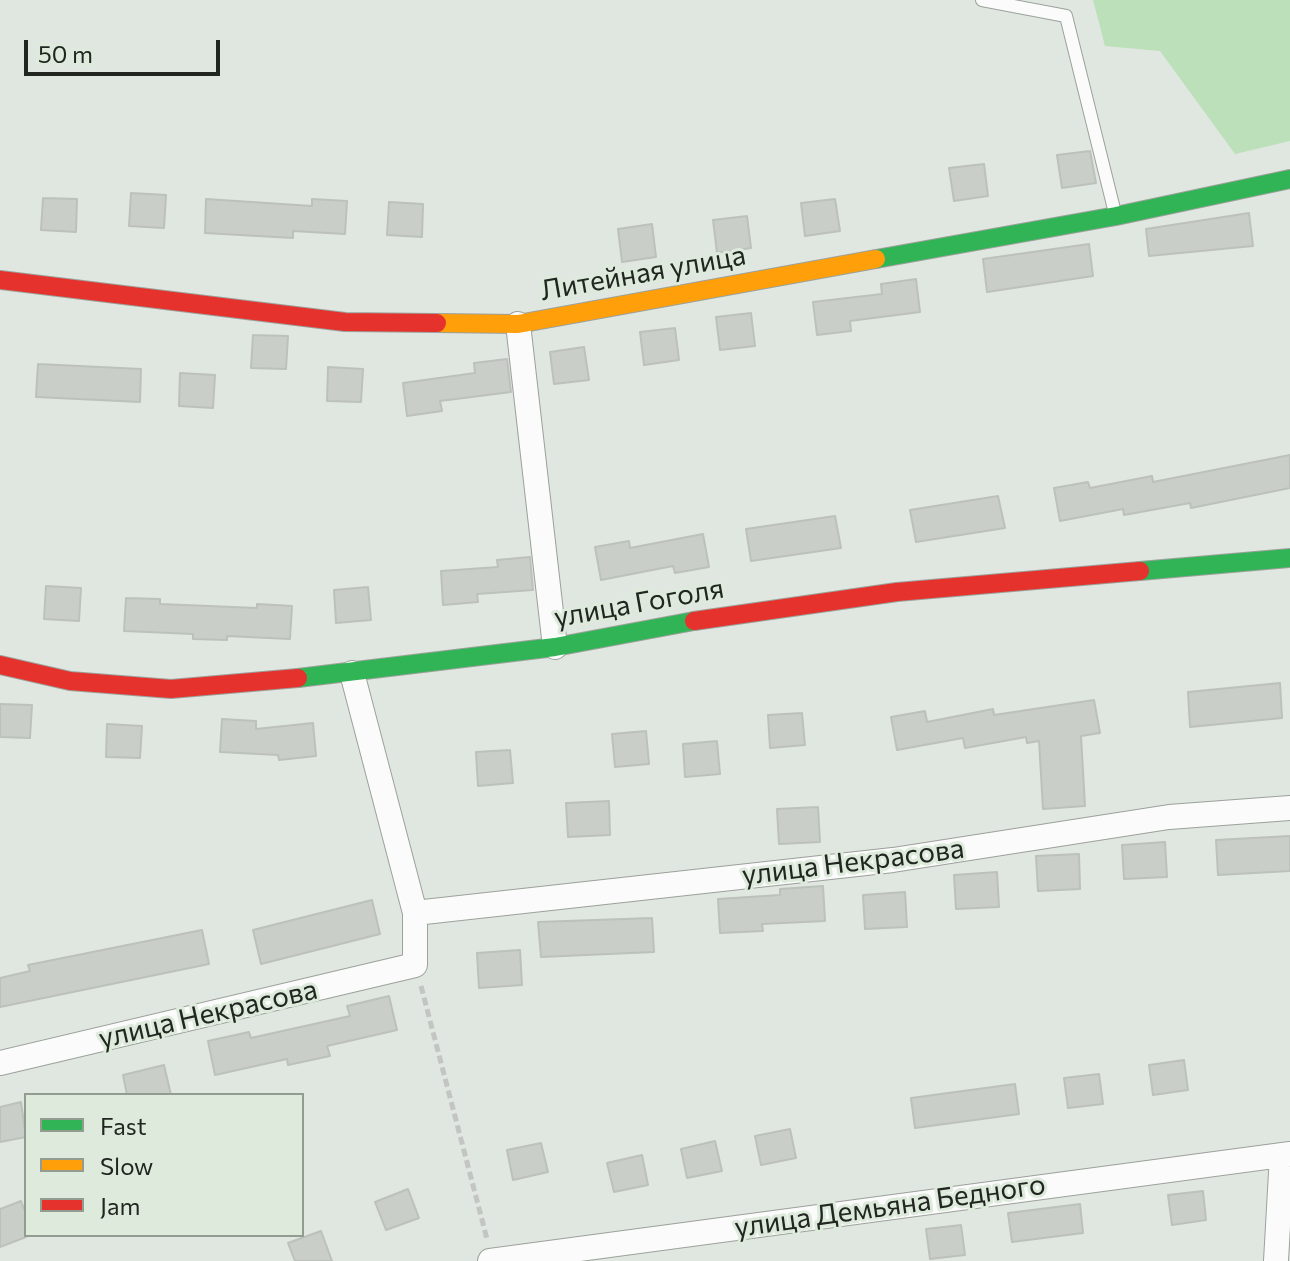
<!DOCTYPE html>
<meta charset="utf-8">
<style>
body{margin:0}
#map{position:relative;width:1290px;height:1261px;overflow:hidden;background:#e0e6e0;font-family:Commissioner,sans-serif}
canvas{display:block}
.legend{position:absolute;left:24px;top:1093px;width:280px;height:144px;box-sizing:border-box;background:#deeadc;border:2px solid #929c91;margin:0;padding:10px 14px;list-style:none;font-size:24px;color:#212621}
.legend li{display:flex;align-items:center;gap:16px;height:40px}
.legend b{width:40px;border:2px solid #929c91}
.scale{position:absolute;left:24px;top:40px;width:196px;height:36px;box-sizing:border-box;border:4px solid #212621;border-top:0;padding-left:10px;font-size:24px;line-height:28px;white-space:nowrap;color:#212621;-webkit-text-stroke:6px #deeadc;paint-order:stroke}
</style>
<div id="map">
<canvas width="1290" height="1261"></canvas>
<ul class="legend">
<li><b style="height:10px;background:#30b455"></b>Fast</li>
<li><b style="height:10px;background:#ff9f0a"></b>Slow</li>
<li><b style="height:10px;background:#e5322d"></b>Jam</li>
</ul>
<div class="scale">50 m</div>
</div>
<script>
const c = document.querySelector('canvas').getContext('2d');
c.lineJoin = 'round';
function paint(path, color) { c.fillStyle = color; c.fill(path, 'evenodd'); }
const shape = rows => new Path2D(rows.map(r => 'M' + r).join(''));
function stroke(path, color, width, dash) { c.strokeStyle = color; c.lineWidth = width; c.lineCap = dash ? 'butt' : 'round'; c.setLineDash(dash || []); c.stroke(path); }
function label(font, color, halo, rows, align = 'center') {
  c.font = font + ' Commissioner,sans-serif'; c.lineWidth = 6; c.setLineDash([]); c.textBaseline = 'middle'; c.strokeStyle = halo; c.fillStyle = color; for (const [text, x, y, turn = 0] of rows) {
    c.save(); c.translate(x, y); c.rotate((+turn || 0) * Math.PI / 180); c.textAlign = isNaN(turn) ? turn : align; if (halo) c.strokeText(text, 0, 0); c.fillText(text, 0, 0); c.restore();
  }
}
paint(shape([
 [1093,0,1290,0,1290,141,1235,154,1160,51,1105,46]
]), '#bce0b9');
const building = shape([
 [1090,151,1096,183,1062,188,1057,155,1090,151],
 [984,164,988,196,954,201,949,168,984,164],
 [131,193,166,195,164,228,129,226,131,193],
 [43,198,77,199,76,232,41,230,43,198],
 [206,199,312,206,312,199,347,201,345,234,293,231,293,238,205,233,206,199],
 [835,199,840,231,805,236,801,203,835,199],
 [389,202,423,204,422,237,387,235,389,202],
 [1249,213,1253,246,1149,256,1146,229,1249,213],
 [747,216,751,248,717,253,713,220,747,216],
 [652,224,656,257,622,262,618,229,652,224],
 [1089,244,1093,276,987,292,983,259,1089,244],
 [916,279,920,312,850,321,851,331,817,335,813,302,882,294,881,284,916,279],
 [751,313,755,346,720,350,716,317,751,313],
 [675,328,679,360,644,365,640,332,675,328],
 [253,335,288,336,286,369,251,368,253,335],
 [584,347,589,380,554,384,550,352,584,347],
 [507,359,511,392,440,401,442,411,407,416,403,383,475,373,474,363,507,359],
 [38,364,141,369,140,402,36,397,38,364],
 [328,367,363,369,361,402,327,401,328,367],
 [180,373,215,375,213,408,179,406,180,373],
 [1290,455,1290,488,1191,508,1190,503,1124,515,1123,509,1060,521,1054,488,1088,482,1090,488,1152,476,1153,482,1290,455],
 [998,496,1005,528,916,542,910,510,998,496],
 [835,516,841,548,751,561,746,529,835,516],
 [703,534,709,567,675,573,673,566,601,580,595,547,629,541,630,548,703,534],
 [530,557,533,590,477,594,478,602,443,605,441,571,498,567,497,560,530,557],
 [46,586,81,588,79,621,44,619,46,586],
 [368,587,371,620,336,623,334,590,368,587],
 [126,598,160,599,160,604,257,608,257,604,292,606,290,639,227,636,227,640,193,639,193,634,124,631,126,598],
 [1280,683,1282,718,1190,727,1188,692,1280,683],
 [1094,700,1100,733,1081,736,1085,806,1043,809,1039,741,1027,743,1026,737,965,748,963,738,897,750,891,717,925,711,927,722,993,709,994,715,1094,700],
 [0,704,32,705,30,738,0,737,0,704],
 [802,713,805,745,770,748,768,715,802,713],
 [222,719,256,721,256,729,313,723,316,756,279,760,278,755,220,752,222,719],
 [107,724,142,726,140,758,106,757,107,724],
 [646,731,649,764,615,767,612,734,646,731],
 [717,741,720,774,685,777,683,744,717,741],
 [510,750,513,783,478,786,476,752,510,750],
 [609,801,610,835,568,837,566,803,609,801],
 [818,807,820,842,779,844,777,809,818,807],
 [1290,836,1290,871,1218,875,1216,840,1290,836],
 [1165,842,1167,877,1124,879,1122,845,1165,842],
 [1079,854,1080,889,1038,891,1036,856,1079,854],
 [997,872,999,907,956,909,954,875,997,872],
 [823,886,825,921,762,924,763,931,720,933,718,899,780,895,780,889,823,886],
 [905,892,907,927,865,929,863,895,905,892],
 [372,900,380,934,261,964,253,930,372,900],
 [652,918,654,952,541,957,538,922,652,918],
 [202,930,209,964,0,1007,0,978,30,971,28,965,202,930],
 [520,950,522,985,479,988,477,953,520,950],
 [389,996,397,1030,327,1046,330,1056,288,1065,287,1059,215,1075,208,1041,249,1032,251,1038,350,1016,347,1006,389,996],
 [1184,1060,1188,1090,1153,1095,1149,1065,1184,1060],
 [164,1065,171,1095,127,1095,123,1075,164,1065],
 [1099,1074,1103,1104,1068,1108,1064,1078,1099,1074],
 [1015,1084,1019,1114,915,1128,911,1098,1015,1084],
 [21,1102,26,1137,0,1142,0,1107,21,1102],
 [790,1129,796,1158,761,1165,755,1136,790,1129],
 [715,1141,722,1171,687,1178,681,1149,715,1141],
 [541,1143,548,1172,513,1180,507,1150,541,1143],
 [642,1155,648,1185,614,1192,607,1163,642,1155],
 [408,1189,419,1218,386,1230,375,1202,408,1189],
 [1203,1191,1206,1220,1172,1225,1168,1195,1203,1191],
 [21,1201,26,1214,26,1237,0,1247,0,1209,21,1201],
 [1080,1204,1083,1233,1012,1242,1008,1213,1080,1204],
 [961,1225,965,1255,930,1259,926,1229,961,1225],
 [321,1231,332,1261,295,1261,288,1243,321,1231]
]);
paint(building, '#c9cec9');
stroke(building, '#bcc1bb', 2);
const lane = shape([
 [982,0,1066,16,1115,213]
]);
const street = shape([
 [518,324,555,647],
 [415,913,893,860,1169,817,1290,808],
 [0,1063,415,965,415,913,352,673],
 [490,1261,1290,1154],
 [1276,1261,1282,1155]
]);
const fast = shape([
 [876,259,1116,216,1290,179],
 [1140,571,1290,558],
 [298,678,555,647,694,621]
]);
const slow = shape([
 [437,323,518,324,876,259]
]);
const jam = shape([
 [0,280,345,322,437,323],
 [694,621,897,592,1140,571],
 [0,665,70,681,171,689,298,678]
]);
stroke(lane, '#9ca19b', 14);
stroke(street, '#9ca19b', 26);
stroke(fast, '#9ca19b', 20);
stroke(slow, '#9ca19b', 20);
stroke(jam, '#9ca19b', 20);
stroke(shape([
 [421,986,487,1239]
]), '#c3c5c3', 5, [8, 4]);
stroke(lane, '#fafbfa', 12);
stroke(street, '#fafbfa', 24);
stroke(fast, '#30b455', 18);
stroke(slow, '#ff9f0a', 18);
stroke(jam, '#e5322d', 18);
label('28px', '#212621', '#deeadc', [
 ["Литейная улица",643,273,-10],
 ["улица Гоголя",639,603,-10],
 ["улица Некрасова",853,862,-7],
 ["улица Некрасова",208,1014,-13],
 ["улица Демьяна Бедного",890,1206,-8]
]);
</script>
